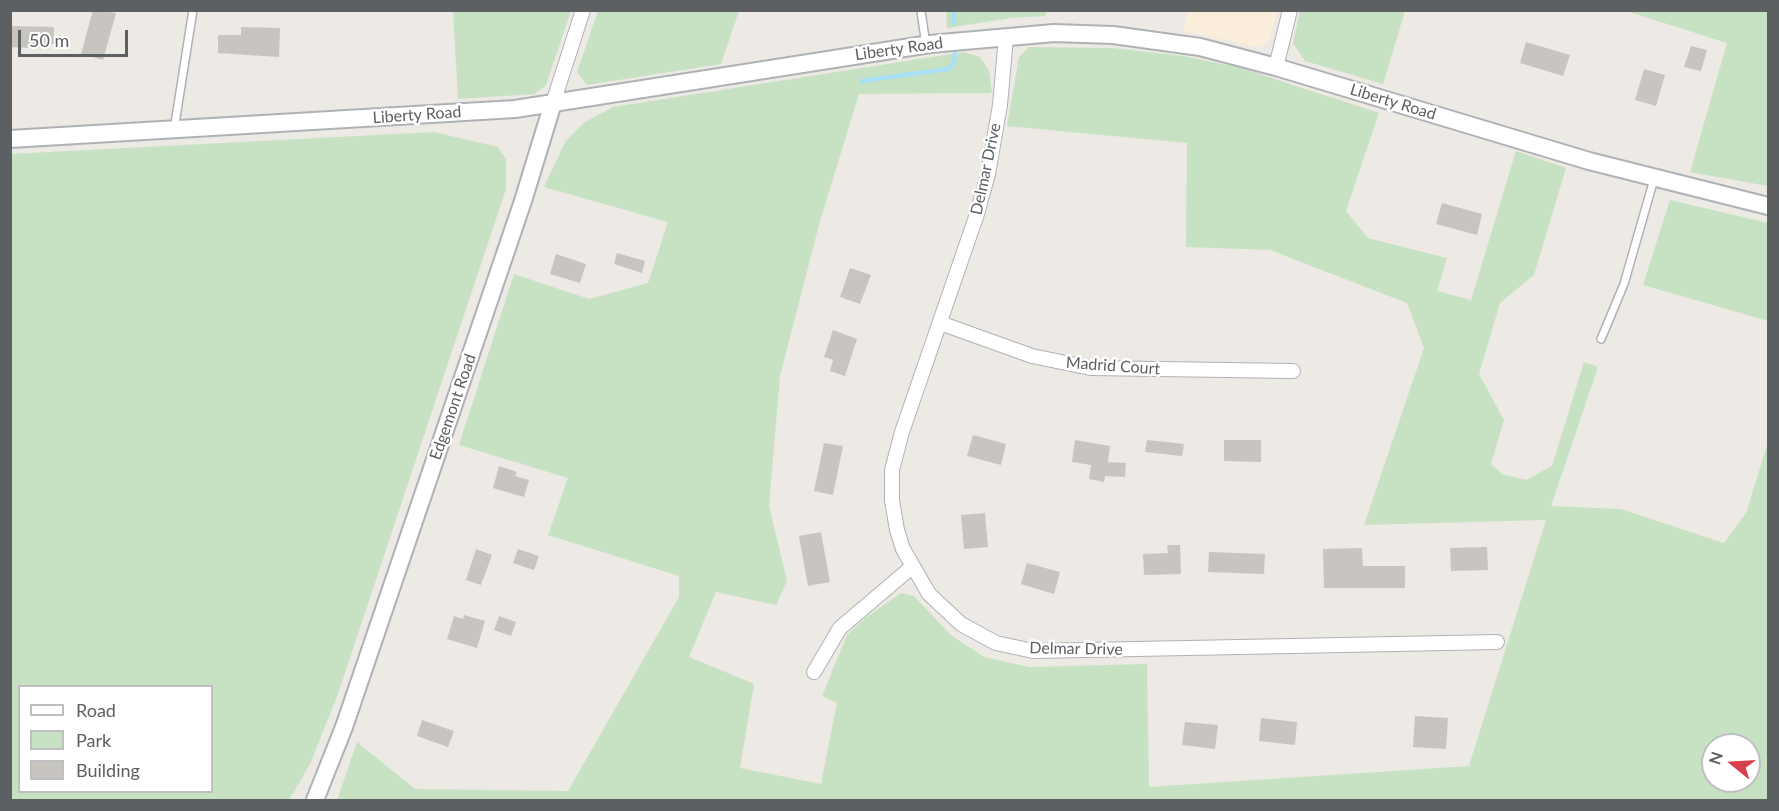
<!DOCTYPE html>
<style>
body{margin:0}
#map{position:relative;width:1779px;height:811px;overflow:hidden;background:#ede9e4;font-family:Lato,sans-serif}
canvas{display:block}
.frame{position:absolute;inset:0;border:12px solid #5c6063;pointer-events:none}
.legend{position:absolute;left:18px;top:685px;width:195px;height:108px;box-sizing:border-box;background:#fff;border:2px solid #bebfc1;margin:0;padding:8px 10px;list-style:none;font-size:18px;color:#5c6063}
.legend li{display:flex;align-items:center;gap:12px;height:30px}
.legend b{width:30px;border:2px solid #bebfc1}
.north{position:absolute;left:1701px;top:733px;width:60px;height:60px;box-sizing:border-box;background:#fff;border:2px solid #bebfc1;border-radius:50%;rotate:288deg;font-size:16px;font-weight:700;line-height:24px;text-align:center;color:#5c6063}
.north::after{content:'';display:block;margin:auto;width:21px;height:27px;background:#d73f4a;clip-path:polygon(50% 0,100% 100%,50% 72%,0 100%)}
.scale{position:absolute;left:18px;top:30px;width:110px;height:27px;box-sizing:border-box;border:3px solid #5c6063;border-top:0;padding-left:8px;font-size:18px;line-height:21px;white-space:nowrap;color:#5c6063;-webkit-text-stroke:4px #fff;paint-order:stroke}
</style>
<div id="map">
<canvas width="1779" height="811"></canvas>
<div class="frame"></div>
<ul class="legend">
<li><b style="height:8px;background:#fff"></b>Road</li>
<li><b style="height:16px;background:#c7e2c2"></b>Park</li>
<li><b style="height:16px;background:#c8c4c0"></b>Building</li>
</ul>
<div class="north">N</div>
<div class="scale">50 m</div>
</div>
<script>
const c = document.querySelector('canvas').getContext('2d');
c.lineJoin = 'round';
function paint(path, color) { c.fillStyle = color; c.fill(path, 'evenodd'); }
const shape = rows => new Path2D(rows.map(r => 'M' + r).join(''));
function stroke(path, color, width, dash) { c.strokeStyle = color; c.lineWidth = width; c.lineCap = dash ? 'butt' : 'round'; c.setLineDash(dash || []); c.stroke(path); }
function label(font, color, halo, rows, align = 'center') {
  c.font = font + ' Lato,sans-serif'; c.lineWidth = 5; c.setLineDash([]); c.textBaseline = 'middle'; c.strokeStyle = halo; c.fillStyle = color; for (const [text, x, y, turn = 0] of rows) {
    c.save(); c.translate(x, y); c.rotate((+turn || 0) * Math.PI / 180); c.textAlign = isNaN(turn) ? turn : align; if (halo) c.strokeText(text, 0, 0); c.fillText(text, 0, 0); c.restore();
  }
}
paint(shape([
 [1189,11,1189,10,1277,11,1270,40,1258,47,1183,31]
]), '#faeedb');
paint(shape([
 [453,11,571,11,546,85,535,94,458,99],
 [598,11,598,10,739,11,721,64,587,85,577,72],
 [946,11,946,10,1047,11,1045,16,1011,18,947,28],
 [1300,11,1405,11,1383,84,1305,61,1293,43],
 [1626,11,1768,11,1768,186,1690,172,1727,43],
 [1029,47,1113,48,1183,56,1241,68,1379,113,1346,211,1368,238,1447,258,1437,291,1471,300,1516,151,1566,168,1534,275,1500,303,1479,374,1504,420,1491,464,1502,474,1526,480,1552,466,1584,362,1598,367,1551,506,1621,509,1724,543,1746,513,1768,442,1768,800,337,800,357,742,415,789,568,791,679,597,679,576,548,535,568,478,459,445,514,274,589,299,648,283,668,222,544,187,565,142,585,122,613,107,964,52,980,57,989,70,992,93,859,94,820,221,780,376,769,506,787,581,776,605,716,592,689,657,754,684,740,768,821,784,837,703,822,696,847,635,865,618,901,593,914,596,951,635,984,657,1029,667,1147,664,1149,787,1469,766,1546,520,1364,525,1424,348,1407,303,1270,250,1186,247,1187,143,1007,126,1019,57],
 [1713,745,1749,745,1749,781,1713,781],
 [434,132,498,147,506,159,506,189,338,694,310,764,289,800,11,800,11,154],
 [212,686,212,792,20,792,20,686],
 [1670,200,1768,223,1768,321,1643,285]
]), '#c7e2c2');
stroke(shape([
 [954,23,954,10],
 [862,81,948,69,954,63,955,53]
]), '#aae0f6', 4.5);
paint(shape([
 [93,10,116,13,103,60,81,54],
 [10,26,54,27,54,44,30,44,29,48,10,47],
 [241,27,280,28,279,57,218,53,218,35,241,35],
 [1526,42,1570,55,1563,76,1520,63],
 [1691,46,1707,50,1701,71,1684,67],
 [1644,69,1665,75,1656,106,1635,100],
 [1442,203,1482,214,1477,235,1436,224],
 [617,253,645,261,642,273,614,264],
 [556,254,586,264,580,283,550,274],
 [850,268,871,275,860,304,840,297],
 [833,330,857,339,845,376,830,371,833,360,824,357],
 [973,435,1006,444,1001,465,967,456],
 [1075,440,1110,446,1108,462,1126,463,1125,477,1105,476,1104,482,1089,479,1091,465,1072,462],
 [1147,440,1184,444,1182,456,1145,452],
 [1224,440,1261,440,1261,462,1224,461],
 [824,443,843,446,833,495,814,491],
 [499,466,517,472,515,476,529,480,524,497,493,488],
 [985,513,988,547,964,549,961,515],
 [821,532,830,582,808,586,799,536],
 [1167,545,1180,545,1181,574,1144,575,1143,554,1168,553],
 [1487,547,1488,570,1451,571,1450,548],
 [1362,548,1363,566,1405,566,1405,588,1324,588,1323,549],
 [476,549,492,555,481,585,466,580],
 [518,549,539,556,534,570,513,563],
 [1209,552,1265,554,1264,574,1208,572],
 [1027,563,1060,572,1054,594,1021,584],
 [464,615,485,621,477,648,447,639,454,616,463,619],
 [499,616,516,622,511,636,494,630],
 [1415,716,1448,718,1446,749,1413,747],
 [1261,718,1297,722,1295,745,1259,741],
 [422,720,454,731,448,747,417,736],
 [1185,722,1218,725,1215,749,1182,745]
]), '#c8c4c0');
const service = shape([
 [921,11,926,45],
 [174,130,193,10],
 [1601,339,1624,284,1654,179]
]);
const minor = shape([
 [1006,37,1000,105,988,174,977,214,902,432,892,470,892,500,897,530,903,549,929,594,961,624,996,643,1033,651,1497,642],
 [1276,67,1290,10],
 [553,103,583,10],
 [940,323,1032,356,1090,368,1293,371],
 [814,672,840,628,913,566]
]);
const tertiary = shape([
 [10,139,515,109,930,44,1054,33,1113,35,1200,47,1276,67,1589,161,1768,206],
 [315,800,344,727,523,201,553,103]
]);
stroke(service, '#afb2b5', 10);
stroke(minor, '#afb2b5', 16);
stroke(tertiary, '#afb2b5', 20);
stroke(service, '#fff', 7);
stroke(minor, '#fff', 14);
stroke(tertiary, '#fff', 16);
label('16px', '#5c6063', '#fff', [
 ["Liberty Road",899,49,-8],
 ["Liberty Road",1393,102,17],
 ["Liberty Road",417,115,-4],
 ["Delmar Drive",986,169,-78],
 ["Madrid Court",1113,366,4],
 ["Edgemont Road",453,407,-71],
 ["Delmar Drive",1076,649,1]
]);
</script>
